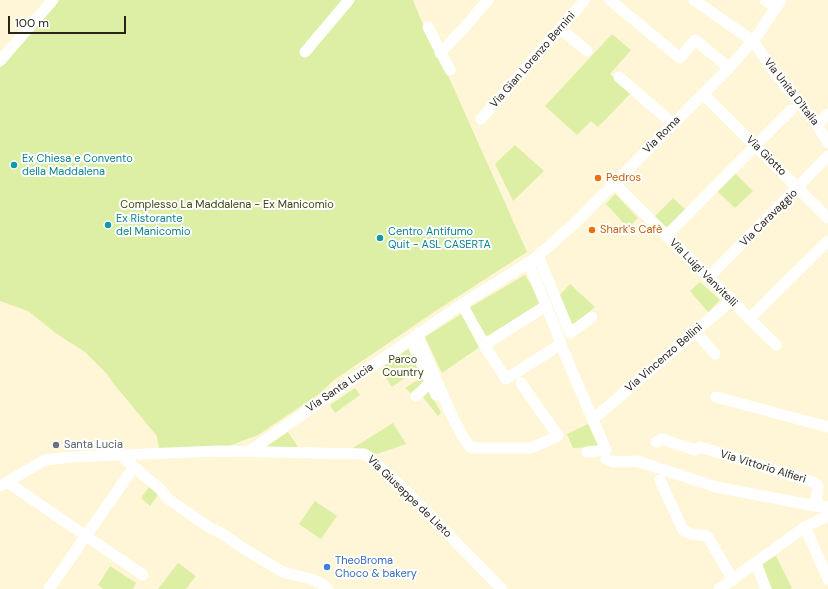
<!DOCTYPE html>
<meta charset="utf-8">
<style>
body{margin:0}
#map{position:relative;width:828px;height:589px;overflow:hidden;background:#fef6d6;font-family:"DM Sans",sans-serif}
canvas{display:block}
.scale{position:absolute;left:8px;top:16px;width:118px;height:18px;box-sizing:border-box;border:2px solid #272519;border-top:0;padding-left:5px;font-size:12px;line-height:14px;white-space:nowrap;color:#272519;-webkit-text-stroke:3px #fff;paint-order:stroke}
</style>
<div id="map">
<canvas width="828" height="589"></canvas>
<div class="scale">100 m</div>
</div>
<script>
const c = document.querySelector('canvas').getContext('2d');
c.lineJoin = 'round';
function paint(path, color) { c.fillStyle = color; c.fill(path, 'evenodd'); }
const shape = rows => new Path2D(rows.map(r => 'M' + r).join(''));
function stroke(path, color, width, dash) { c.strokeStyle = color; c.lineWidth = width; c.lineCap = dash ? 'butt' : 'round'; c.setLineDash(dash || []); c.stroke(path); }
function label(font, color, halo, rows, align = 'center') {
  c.font = font + ' "DM Sans",sans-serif'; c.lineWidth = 4; c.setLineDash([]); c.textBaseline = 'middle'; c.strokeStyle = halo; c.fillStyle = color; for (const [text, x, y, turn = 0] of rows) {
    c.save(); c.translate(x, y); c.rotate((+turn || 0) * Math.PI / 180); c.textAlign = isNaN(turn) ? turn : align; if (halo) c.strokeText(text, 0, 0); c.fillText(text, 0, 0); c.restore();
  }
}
paint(shape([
 [58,0,413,0,421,20,442,62,527,252,434,312,334,380,319,394,258,435,229,446,159,449,157,436,113,383,108,375,85,352,57,334,28,311,0,301,0,65],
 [612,34,631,50,610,74,632,92,598,127,591,121,577,135,545,106],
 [515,145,544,171,513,201,495,164],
 [735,173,753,191,735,208,716,190],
 [615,194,638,218,628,228,606,204],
 [673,198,686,210,667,230,654,217],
 [525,275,540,299,540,303,488,336,486,335,469,308],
 [700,282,720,300,708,312,690,291],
 [570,284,595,307,573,326,559,296],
 [463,313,481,346,442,373,425,337],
 [411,347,419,368,392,387,380,369],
 [422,377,441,413,438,416,418,391,413,395,405,388],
 [355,388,360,395,335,413,330,405],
 [393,423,406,444,377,454,353,448],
 [588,424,599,447,573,448,567,434],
 [288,432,298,447,266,447],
 [149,487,159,494,150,506,141,498],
 [315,501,337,516,321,539,299,524],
 [776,556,792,588,790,589,770,589,758,564],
 [178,563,196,576,186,589,158,589],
 [110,566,136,583,133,589,103,589,98,585]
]), '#dcefa4');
stroke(shape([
 [610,0,680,58,695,40,729,68],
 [694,0,753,41,775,73,817,125,828,143],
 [765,0,776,8],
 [428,27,450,70],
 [561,29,587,51],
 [305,52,349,0],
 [440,53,463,29,488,0],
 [0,61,53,0],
 [619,77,673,124],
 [703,94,828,218],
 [481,119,585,0],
 [817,125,828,114],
 [614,183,776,345],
 [666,236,791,110],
 [538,256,570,333,592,317],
 [528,262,558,335,562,348,606,450,587,452],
 [708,278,828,156],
 [462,304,484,345,506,379,561,344],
 [749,319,828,241],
 [695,331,715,354],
 [417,335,452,416,463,437,470,447,476,448,531,448,558,436,521,383],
 [412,343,436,395],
 [484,345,546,306],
 [416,396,430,383],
 [716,397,828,427],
 [598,415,731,301],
 [656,442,662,439,695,450,700,447,813,482,817,485,818,488,815,506,828,507],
 [248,452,462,304,533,260,573,225,729,68,759,33,781,0],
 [120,455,160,489,168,499,210,528,221,533,246,550,283,572,311,579,322,584,328,589],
 [606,459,613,462,637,461,716,487,815,506],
 [660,480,683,530,692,534,707,536,733,580],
 [7,482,143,575],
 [0,486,45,460,72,457,219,451,364,454,369,457,399,484,502,589],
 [805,527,828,579],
 [756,563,766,589],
 [49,589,134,467],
 [719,589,805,527,828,516]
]), '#fff', 11);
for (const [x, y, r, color] of [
 [14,165,4,"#0f9aa8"],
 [598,178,4,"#e8710a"],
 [108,225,4,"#0f9aa8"],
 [592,230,4,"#e8710a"],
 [380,238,4,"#0f9aa8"],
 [56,445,4,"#6b7280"],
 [327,567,4,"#3f7fe0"]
]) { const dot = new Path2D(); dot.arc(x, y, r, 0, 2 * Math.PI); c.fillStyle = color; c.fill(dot); stroke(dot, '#fff', 1.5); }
label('11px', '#272519', '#fff', [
 ["Via Gian Lorenzo Bernini",533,60,-49],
 ["Via Unità D'Italia",791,92,52],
 ["Via Roma",662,135,-45],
 ["Via Giotto",766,156,45],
 ["Via Caravaggio",769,218,-45],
 ["Via Luigi Vanvitelli",703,273,45],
 ["Via Vincenzo Bellini",664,358,-41],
 ["Via Santa Lucia",340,388,-34],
 ["Via Vittorio Alfieri",763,467,17],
 ["Via Giuseppe de Lieto",409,497,44]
]);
label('11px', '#0d838f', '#fff', [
 ["Ex Chiesa e Convento",22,159],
 ["della Maddalena",22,172],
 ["Ex Ristorante",116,219],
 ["del Manicomio",116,232],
 ["Centro Antifumo",388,232],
 ["Quit - ASL CASERTA",388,245]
], 'left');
label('11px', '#c56008', '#fff', [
 ["Pedros",606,178],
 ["Shark's Cafè",600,230]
], 'left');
label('11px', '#3a450d', '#fff', [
 ["Complesso La Maddalena - Ex Manicomio",227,205],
 ["Parco",403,360],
 ["Country",403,373]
]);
label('11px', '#5b616d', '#fff', [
 ["Santa Lucia",64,445]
], 'left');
label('11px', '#366cbe', '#fff', [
 ["TheoBroma",335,561],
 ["Choco & bakery",335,574]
], 'left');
</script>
